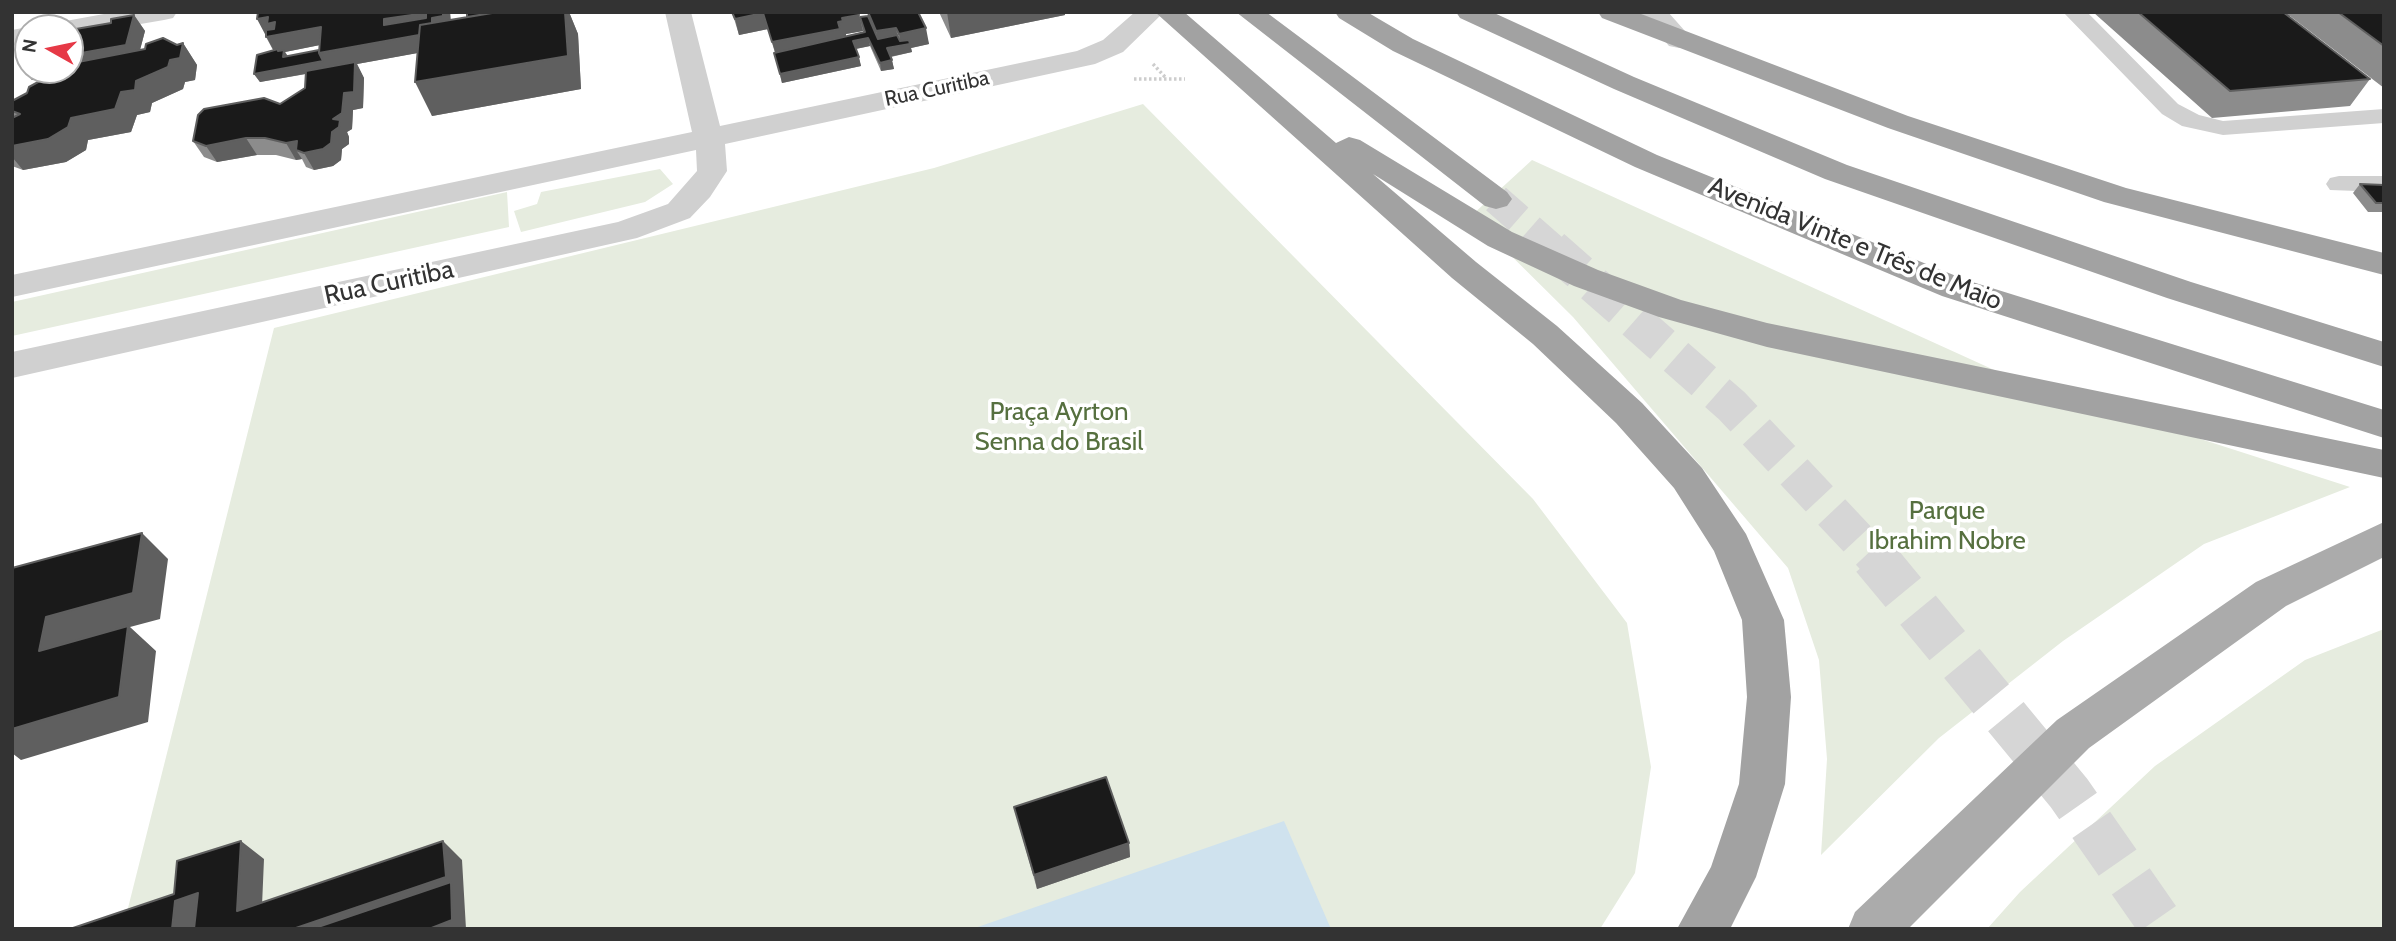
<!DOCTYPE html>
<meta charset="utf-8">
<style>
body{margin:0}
#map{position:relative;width:2396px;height:941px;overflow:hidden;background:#fff;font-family:Cabin,sans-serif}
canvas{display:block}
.frame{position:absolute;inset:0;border:14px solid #333;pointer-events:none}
.north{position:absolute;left:14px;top:14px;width:70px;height:70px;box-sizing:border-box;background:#fff;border:2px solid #adadad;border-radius:50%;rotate:279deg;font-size:19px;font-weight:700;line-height:28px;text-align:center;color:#333}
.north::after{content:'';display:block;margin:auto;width:24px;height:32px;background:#e63946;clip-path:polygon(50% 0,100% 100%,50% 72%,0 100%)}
</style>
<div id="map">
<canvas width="2396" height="941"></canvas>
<div class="frame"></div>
<div class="north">N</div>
</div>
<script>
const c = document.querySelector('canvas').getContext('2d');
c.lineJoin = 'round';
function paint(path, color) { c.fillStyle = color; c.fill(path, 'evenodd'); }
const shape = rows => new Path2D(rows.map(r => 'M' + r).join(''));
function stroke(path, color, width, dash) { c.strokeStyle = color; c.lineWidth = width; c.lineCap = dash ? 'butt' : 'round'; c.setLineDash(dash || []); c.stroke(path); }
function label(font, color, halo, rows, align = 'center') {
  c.font = font + ' Cabin,sans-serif'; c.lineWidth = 7; c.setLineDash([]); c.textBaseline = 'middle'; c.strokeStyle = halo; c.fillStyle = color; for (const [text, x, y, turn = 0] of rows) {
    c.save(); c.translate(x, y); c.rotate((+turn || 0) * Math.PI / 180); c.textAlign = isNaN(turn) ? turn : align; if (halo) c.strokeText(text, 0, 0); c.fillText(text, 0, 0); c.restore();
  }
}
paint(shape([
 [1143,104,1533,499,1627,623,1651,767,1635,873,1600,929,84,929,127,912,274,328,934,168],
 [1532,160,2014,379,2350,487,2204,544,2063,641,1939,738,1821,855,1827,759,1819,660,1788,568,1573,317,1471,216],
 [660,169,673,184,645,202,521,232,514,211,537,204,541,192],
 [507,192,509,227,12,336,12,302],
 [2384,629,2384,929,1987,929,2020,892,2155,766,2305,660]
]), '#e6ecdf');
paint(shape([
 [1284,821,1331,929,972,929]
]), '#cfe2ee');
stroke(shape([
 [1496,199,1554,250]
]), '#d6d6d6', 30, [30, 15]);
stroke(shape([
 [1552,248,1732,406,1876,559]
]), '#d6d6d6', 37, [37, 18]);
stroke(shape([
 [1874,557,2069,793,2164,929]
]), '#d6d6d6', 46, [46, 23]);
stroke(shape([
 [1153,64,1166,78],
 [1134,79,1185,79]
]), '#cdcdcd', 3.5, [2.5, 2.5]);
paint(shape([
 [2063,12,2087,12,2178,104,2199,115,2223,121,2384,109,2384,123,2223,135,2182,126,2162,114,2063,12],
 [2339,176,2384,176,2384,192,2330,190,2326,184,2330,178,2339,176]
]), '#d0d0d0');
paint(shape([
 [115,12,177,12,173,18,164,20,70,36,70,28,56,28,60,22,115,12],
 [665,12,691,12,720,126,1077,51,1103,40,1135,12,1164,12,1123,52,1095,64,725,144,727,171,710,197,690,218,637,238,12,378,12,352,618,222,668,204,697,171,696,150,12,297,12,275,692,132,665,12],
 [1640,12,1668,12,1693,40,1689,46,1679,48,1669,46,1640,12],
 [28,27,33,28,28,28,28,43,12,46,12,30,28,27]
]), '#d0d0d0');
paint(shape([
 [2384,522,2384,557,2286,606,2089,748,1908,929,1848,929,1855,912,2057,720,2256,582,2384,522]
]), '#ababab');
paint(shape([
 [1155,12,1184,12,1336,143,1349,137,1360,140,1512,232,1598,270,1681,300,1767,323,2384,450,2384,478,1767,347,1659,317,1574,286,1488,246,1373,174,1476,262,1557,326,1642,403,1702,468,1746,534,1784,620,1791,697,1785,784,1756,877,1730,929,1677,929,1711,867,1739,784,1747,697,1742,620,1714,551,1674,488,1616,423,1533,344,1452,278,1155,12],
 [1236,12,1266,12,1507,192,1512,199,1507,206,1496,209,1485,206,1236,12],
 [1335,12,1367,12,1413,39,1657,155,1966,280,2384,410,2384,438,1942,296,1635,167,1393,51,1339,18,1335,12],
 [1456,12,1492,12,1634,77,1847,165,2191,282,2384,342,2384,367,2167,298,1825,179,1614,89,1460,18,1456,12],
 [1598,12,1636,12,1908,116,2126,188,2384,253,2384,275,2104,202,1888,128,1602,18,1598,12]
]), '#a2a2a2');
paint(shape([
 [258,12,450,12,451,20,467,17,467,12,569,12,578,34,581,89,432,116,417,53,357,64,364,78,363,108,353,110,352,129,347,132,349,137,349,144,342,149,341,160,333,166,314,170,306,167,302,159,296,160,276,155,257,155,217,162,204,157,193,141,280,104,305,88,306,74,260,82,254,74,273,50,266,37,266,34],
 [320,45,319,50,288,56,285,52],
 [732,12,860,17,868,16,867,12,918,12,929,44,911,48,912,52,891,57,894,69,881,71,870,46,856,49,861,66,782,83,774,53,775,53,768,29,739,35],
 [863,31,863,32,846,36,846,34],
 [939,12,1065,12,1065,15,951,38],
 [2093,12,2384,12,2384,88,2290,16,2288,17,2370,79,2350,106,2212,118],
 [134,15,145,31,140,50,183,43,197,65,195,80,185,82,183,89,152,103,150,112,137,115,131,132,88,140,86,150,66,162,23,170,12,166,12,101,27,93,47,77,32,80,20,64,22,56],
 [2360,184,2384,185,2384,212,2368,212,2353,193],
 [1014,807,1129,843,1130,857,1037,889]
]), '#8c8c8c');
paint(shape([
 [443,12,450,12,451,33,440,49,357,64,364,78,363,108,353,110,352,129,347,132,349,137,349,144,342,149,341,160,333,166,314,170,304,153,296,150,302,159,296,160,286,143,333,119,355,65,260,82,254,74,319,53,384,25,384,19,426,13,432,18],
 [565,12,569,12,578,34,581,89,432,116,415,82],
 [947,12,1065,12,1065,15,951,38],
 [763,13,768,29,739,35,735,19],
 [134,15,145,31,137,61,32,80,20,64,27,62,19,52,24,51,28,56,28,70,70,70,70,55],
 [859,15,863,31,846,34,846,37,777,58,772,42,842,18],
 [268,17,275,22,321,27,330,43,285,52,289,59,288,66,275,53,257,19],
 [896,28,899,44,879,48,876,31],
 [926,28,929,44,911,48,912,52,889,57,887,48,901,45,899,34],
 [868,38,870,46,855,49,853,41],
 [183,43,197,65,195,80,185,82,183,89,152,103,150,112,137,115,131,132,88,140,86,150,66,162,23,170,12,157,12,146,121,92,136,81,170,60],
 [859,57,861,66,782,83,780,74],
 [892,60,894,69,881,71,880,63],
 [246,138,257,155,217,162,206,146],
 [142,533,168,559,160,619,130,627,156,651,148,722,21,760,12,753,12,626,46,617],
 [241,841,264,859,261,929,237,911],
 [443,841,462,860,466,929,293,929],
 [1129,843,1130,857,1037,889,1034,875],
 [198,893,200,929,172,929,175,901]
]), '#5f5f5f');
const building = shape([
 [258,12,443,12,443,16,432,18,432,23,420,25,419,35,319,53,321,27,266,37,266,30,274,29,275,22,267,24,268,17,257,19,258,12],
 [426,13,426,18,384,25,384,19,426,13],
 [467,12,498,12,467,17,467,12],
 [498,12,565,12,568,56,415,82,420,25,498,12],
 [732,12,858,12,859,15,842,18,843,21,838,22,840,29,772,42,763,13,735,19,732,12],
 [868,12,918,12,926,28,899,34,896,28,876,31,868,12],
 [2138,12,2283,12,2370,79,2230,91,2138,12],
 [2338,12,2384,12,2384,46,2338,12],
 [134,15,126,45,70,55,70,30,111,23,111,19,134,15],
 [868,16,878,39,897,35,900,41,909,40,910,44,887,48,892,60,880,63,868,38,853,41,859,57,780,74,774,53,865,32,860,17,868,16],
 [28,37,28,62,20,64,24,51,19,52,24,38,28,37],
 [163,38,177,45,183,43,180,58,170,60,168,67,136,81,135,90,121,92,115,109,71,118,68,127,48,139,12,146,12,118,20,114,12,111,12,101,27,93,29,87,60,70,70,70,70,65,73,63,145,49,146,44,163,38],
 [278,49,278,51,284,50,283,57,319,50,319,53,323,61,254,74,257,55,278,49],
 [355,62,354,92,344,93,342,113,333,119,340,120,339,127,332,132,331,143,323,149,304,153,296,150,297,141,286,143,265,138,246,138,206,146,193,141,198,115,204,109,264,98,280,104,305,88,306,71,355,62],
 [2360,184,2384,185,2384,203,2376,203,2360,184],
 [142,533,133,593,46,617,39,651,128,626,119,697,12,729,12,568,142,533],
 [1106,777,1129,843,1034,875,1014,807,1106,777],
 [241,841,237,911,443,841,446,877,293,929,194,929,198,893,175,901,172,929,70,929,174,894,177,861,241,841],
 [451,882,452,920,429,929,312,929,451,882]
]);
paint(building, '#1a1a1a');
stroke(building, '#5f5f5f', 2);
label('21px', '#333', '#fff', [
 ["Rua Curitiba",937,89,-12]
]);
label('26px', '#333', '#fff', [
 ["Avenida Vinte e Três de Maio",1855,244,22],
 ["Rua Curitiba",389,283,-12]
]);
label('26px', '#56703f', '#fff', [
 ["Praça Ayrton",1059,412],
 ["Senna do Brasil",1059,442],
 ["Parque",1947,511],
 ["Ibrahim Nobre",1947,541]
]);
</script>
